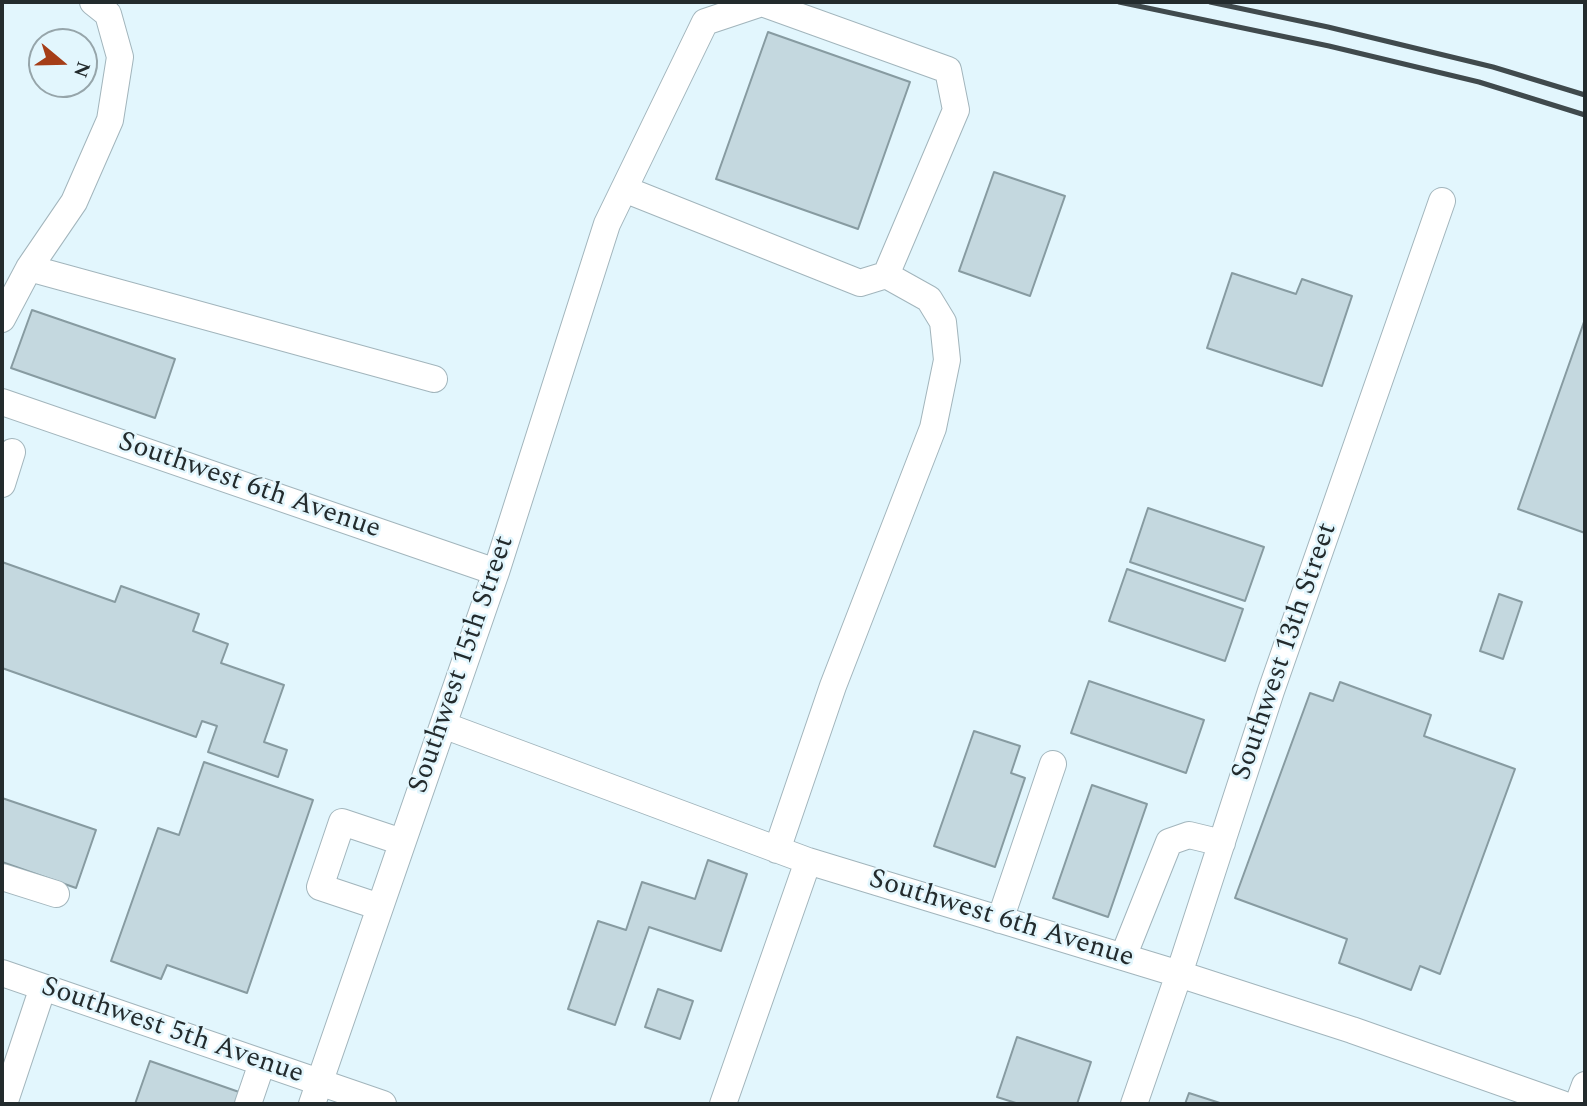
<!DOCTYPE html>
<style>
body{margin:0}
#map{position:relative;width:1587px;height:1106px;overflow:hidden;background:#e2f6fd;font-family:Spectral,serif}
canvas{display:block}
.frame{position:absolute;inset:0;border:4px solid #232b2d;pointer-events:none}
.north{position:absolute;left:28px;top:28px;width:70px;height:70px;box-sizing:border-box;background:#e2f6fd;border:2px solid #96a5aa;border-radius:50%;rotate:109deg;font-size:19px;font-weight:700;line-height:28px;text-align:center;color:#232b2d}
.north::after{content:'';display:block;margin:auto;width:24px;height:32px;background:#a53e18;clip-path:polygon(50% 0,100% 100%,50% 72%,0 100%)}
</style>
<div id="map">
<canvas width="1587" height="1106"></canvas>
<div class="frame"></div>
<div class="north">N</div>
</div>
<script>
const c = document.querySelector('canvas').getContext('2d');
c.lineJoin = 'round';
function paint(path, color) { c.fillStyle = color; c.fill(path, 'evenodd'); }
const shape = rows => new Path2D(rows.map(r => 'M' + r).join(''));
function stroke(path, color, width, dash) { c.strokeStyle = color; c.lineWidth = width; c.lineCap = dash ? 'butt' : 'round'; c.setLineDash(dash || []); c.stroke(path); }
function label(font, color, halo, rows, align = 'center') {
  c.font = font + ' Spectral,serif'; c.lineWidth = 5; c.setLineDash([]); c.textBaseline = 'middle'; c.strokeStyle = halo; c.fillStyle = color; for (const [text, x, y, turn = 0] of rows) {
    c.save(); c.translate(x, y); c.rotate((+turn || 0) * Math.PI / 180); c.textAlign = isNaN(turn) ? turn : align; if (halo) c.strokeText(text, 0, 0); c.fillText(text, 0, 0); c.restore();
  }
}
const building = shape([
 [768,32,910,82,858,229,716,179,768,32],
 [994,172,1065,196,1030,296,959,271,994,172],
 [1232,273,1296,294,1302,279,1352,296,1322,386,1207,348,1232,273],
 [32,310,175,359,155,418,11,368,32,310],
 [1585,319,1585,533,1518,509,1585,319],
 [1148,508,1264,547,1245,601,1130,562,1148,508],
 [2,562,115,602,121,586,199,614,193,631,228,644,221,663,284,685,264,742,287,750,278,777,208,752,217,726,202,721,196,737,2,668,2,562],
 [1127,569,1243,609,1225,661,1109,621,1127,569],
 [1499,594,1522,602,1503,659,1480,651,1499,594],
 [1089,681,1204,720,1186,773,1071,733,1089,681],
 [1340,682,1431,715,1424,736,1515,769,1440,974,1420,966,1411,990,1339,963,1347,939,1235,898,1310,693,1333,701,1340,682],
 [974,731,1020,746,1011,773,1025,778,995,867,934,846,974,731],
 [204,762,313,800,247,993,167,965,161,979,111,961,158,828,179,835,204,762],
 [1092,785,1147,804,1108,917,1053,898,1092,785],
 [2,798,96,830,76,888,2,862,2,798],
 [708,860,747,874,721,951,649,927,615,1025,568,1009,598,921,626,930,642,882,695,899,708,860],
 [658,989,693,1001,680,1039,645,1027,658,989],
 [1017,1037,1091,1062,1077,1104,1019,1104,997,1097,1017,1037],
 [150,1061,242,1093,238,1104,135,1104,150,1061],
 [1189,1093,1223,1104,1185,1104,1189,1093]
]);
paint(building, '#c4d8df');
stroke(building, '#879ba1', 2);
const minor = shape([
 [29,268,434,379],
 [2,319,29,268,74,202,110,120,120,57,108,14,93,2],
 [2,402,496,572],
 [2,484,12,452],
 [443,725,808,861,1179,974,1352,1030,1562,1104],
 [777,850,833,686,933,428,947,360,943,322,929,299,886,275],
 [2,877,56,894],
 [380,907,320,887,342,822,402,842],
 [1000,920,1053,764],
 [1123,957,1169,842,1189,835,1222,843],
 [2,973,383,1104],
 [4,1104,43,987],
 [248,1104,262,1063],
 [312,1104,496,572,607,224,705,22,762,3,948,70,956,110,886,275,860,283,624,189],
 [723,1104,808,861],
 [1134,1104,1179,974,1271,691,1442,201],
 [1578,1104,1585,1085]
]);
stroke(minor, '#a2b5bc', 28);
stroke(minor, '#fff', 26);
stroke(shape([
 [1119,2,1329,46,1479,82,1585,115],
 [1210,2,1328,27,1493,67,1585,95]
]), '#404a4d', 5);
label('28px', '#232b2d', '#e2f6fd', [
 ["Southwest 6th Avenue",249,487,19],
 ["Southwest 13th Street",1286,652,-71],
 ["Southwest 15th Street",463,665,-71],
 ["Southwest 6th Avenue",1001,920,17],
 ["Southwest 5th Avenue",172,1032,19]
]);
</script>
